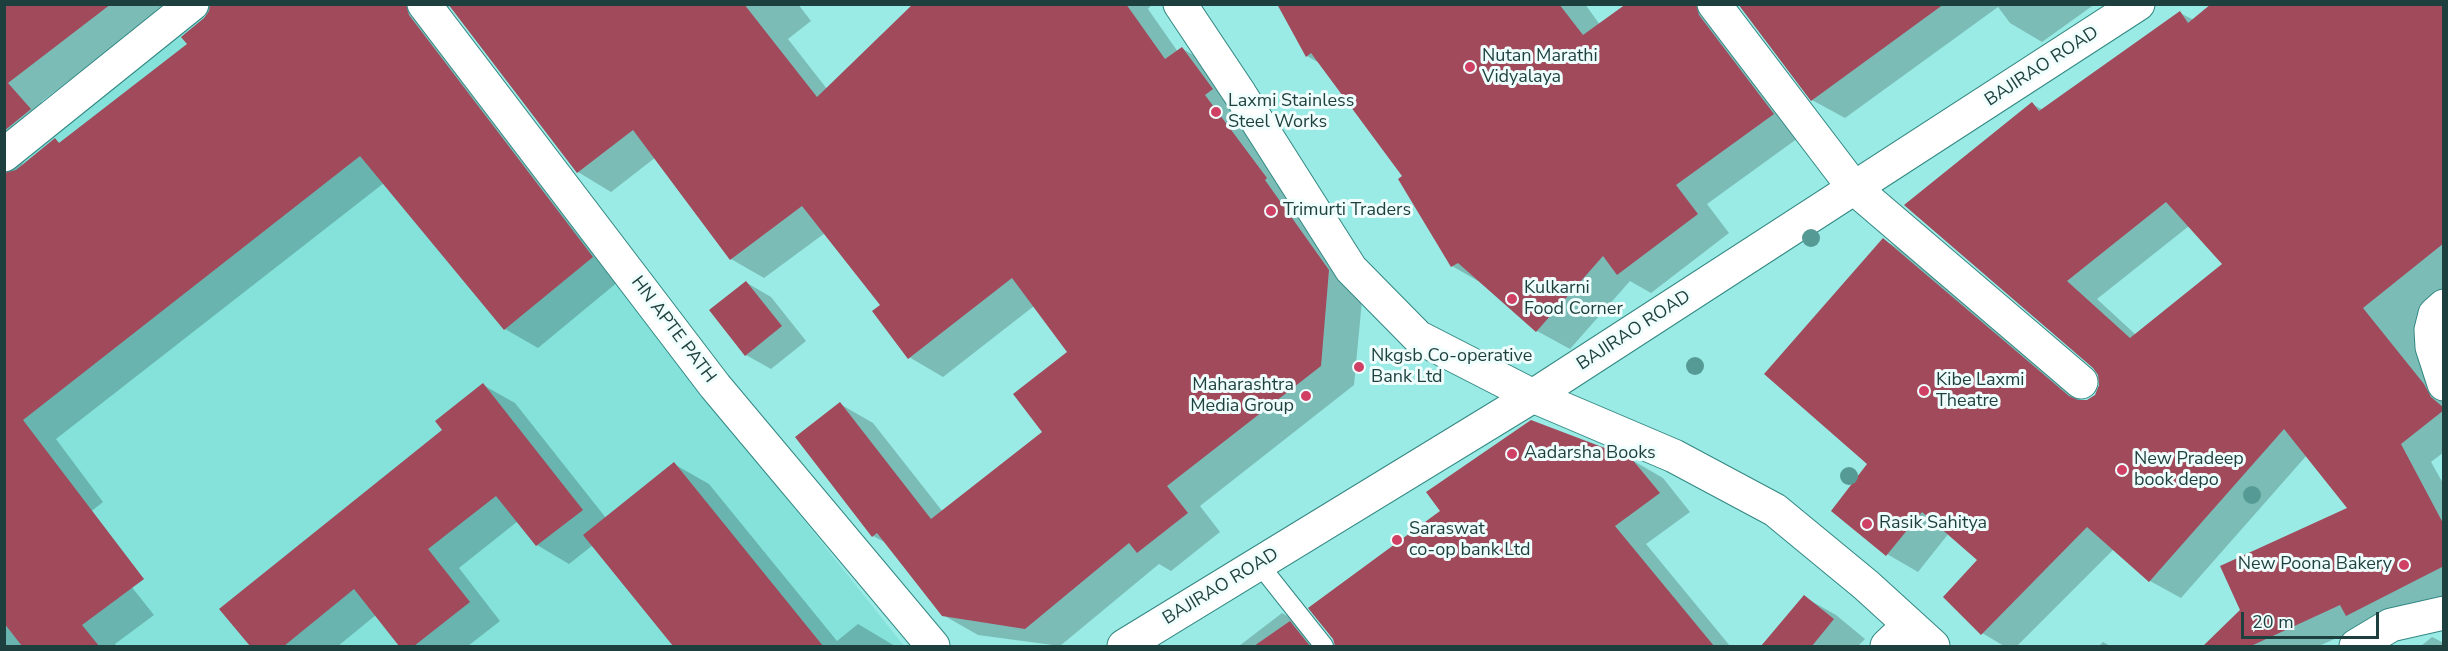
<!DOCTYPE html>
<style>
body{margin:0}
#map{position:relative;width:2448px;height:651px;overflow:hidden;background:#9aebe5;font-family:"Nunito Sans",sans-serif}
canvas{display:block}
.frame{position:absolute;inset:0;border:6px solid #1d3f3d;pointer-events:none}
.scale{position:absolute;left:2241px;top:612px;width:138px;height:27px;box-sizing:border-box;border:3px solid #1d3f3d;border-top:0;padding-left:8px;font-size:18px;line-height:21px;white-space:nowrap;color:#1d3f3d;-webkit-text-stroke:4px #effefd;paint-order:stroke}
</style>
<div id="map">
<canvas width="2448" height="651"></canvas>
<div class="frame"></div>
<div class="scale">20 m</div>
</div>
<script>
const c = document.querySelector('canvas').getContext('2d');
c.lineJoin = 'round';
function paint(path, color) { c.fillStyle = color; c.fill(path, 'evenodd'); }
const shape = rows => new Path2D(rows.map(r => 'M' + r).join(''));
function stroke(path, color, width, dash) { c.strokeStyle = color; c.lineWidth = width; c.lineCap = dash ? 'butt' : 'round'; c.setLineDash(dash || []); c.stroke(path); }
function label(font, color, halo, rows, align = 'center') {
  c.font = font + ' "Nunito Sans",sans-serif'; c.lineWidth = 6; c.setLineDash([]); c.textBaseline = 'middle'; c.strokeStyle = halo; c.fillStyle = color; for (const [text, x, y, turn = 0] of rows) {
    c.save(); c.translate(x, y); c.rotate((+turn || 0) * Math.PI / 180); c.textAlign = isNaN(turn) ? turn : align; if (halo) c.strokeText(text, 0, 0); c.fillText(text, 0, 0); c.restore();
  }
}
paint(shape([
 [210,4,395,5,904,646,5,646,5,167]
]), '#84e2db');
paint(shape([
 [4,4,798,4,811,21,788,39,827,89,915,4,1152,4,1148,9,1178,52,1183,49,1216,68,1363,290,1354,385,1200,506,1220,532,1171,571,1159,564,1060,646,978,635,943,615,888,544,873,536,840,404,873,423,943,512,1044,432,1069,353,1034,306,943,377,909,357,882,306,825,233,764,278,731,259,656,157,611,192,578,172,451,6,446,8,625,276,538,348,505,329,384,183,56,439,103,502,79,521,154,615,115,644,116,646,4,646],
 [165,8,193,25,209,12,189,44,60,143,55,140,21,166,26,159,63,129,41,102],
 [1279,4,1585,4,1600,25,1628,4,2095,4,2042,42,2010,23,1998,7,1845,118,1812,100,1740,5,1736,7,1805,133,1707,204,1729,233,1651,293,1630,281,1570,349,1537,331,1485,285,1452,266,1405,177,1321,64,1307,56],
 [2444,4,2444,452,2431,462,2444,485,2444,599,2365,625,2319,646,2206,646,2350,509,2307,455,2181,598,2150,581,2114,549,2017,646,2004,646,1982,633,1979,560,1949,533,1918,572,1887,554,1869,464,1884,240,1915,258,2083,402,2096,396,2101,385,2100,375,2094,367,1907,205,2032,104,2043,110,2180,13,2194,20],
 [2189,226,2224,265,2136,335,2097,299],
 [747,283,771,297,806,341,771,369,746,355],
 [483,385,515,403,606,518,674,464,709,484,837,641,858,624,895,646,675,646,593,545,569,564,537,545,518,521,459,568,500,621,468,646,401,646,376,615,338,646,252,646,221,609,444,430],
 [1630,459,1663,478,1690,512,1646,544,1730,646,1336,646,1335,639],
 [1804,597,1836,615,1865,639,1858,646,1763,646],
 [1282,613,1314,631,1326,646,1239,646],
 [2432,637,2444,643,2444,646,2421,646],
 [2103,642,2110,646,2099,646]
]), '#0003');
paint(shape([
 [4,4,111,4,8,83,31,109,4,131],
 [210,4,406,4,409,15,593,257,504,330,360,156,23,420,144,579,82,625,99,646,22,646,4,623,4,173,16,170,55,138,59,143,187,44,181,37,204,18,209,11],
 [448,4,744,4,817,97,913,4,1126,4,1165,59,1182,47,1213,89,1205,95,1267,178,1265,180,1329,270,1321,366,1167,486,1188,513,1137,553,1129,543,1025,629,942,616,877,533,872,537,795,437,840,402,931,519,1042,432,1013,394,1067,352,1012,278,908,359,872,311,880,305,802,206,730,260,633,130,577,173],
 [1277,4,1559,4,1583,35,1626,4,1696,4,1699,15,1774,114,1676,185,1698,214,1617,275,1603,256,1536,332,1458,263,1451,267,1398,179,1402,176,1311,53,1306,57],
 [1738,4,1944,4,1811,101],
 [2211,4,2444,4,2444,243,2363,308,2424,384,2431,397,2444,408,2444,410,2401,444,2444,525,2444,566,2346,616,2340,605,2251,646,2203,646,2240,610,2220,566,2347,508,2284,429,2149,582,2087,527,1981,635,1943,597,1977,560,1922,512,1886,556,1831,511,1867,464,1764,374,1883,238,2069,396,2078,400,2087,400,2095,395,2099,385,2098,375,2093,368,1904,205,2032,102,2039,111,2180,11,2188,23],
 [2166,202,2222,264,2130,338,2067,281],
 [746,281,782,326,745,356,709,310],
 [483,383,583,510,536,546,496,496,428,549,470,602,414,646,399,646,354,589,284,646,250,646,219,609,442,430,435,421],
 [1531,420,1631,458,1660,493,1615,526,1714,646,1335,646,1333,639,1308,608,1440,511,1426,492],
 [674,462,823,646,673,646,583,535],
 [1804,595,1834,619,1812,646,1761,646],
 [1290,621,1310,646,1254,646]
]), '#a14a5b');
const service = shape([
 [1259,564,1324,646]
]);
const minor = shape([
 [424,4,715,386,933,646],
 [1714,4,1854,188,2081,382],
 [4,155,192,4],
 [2444,306,2435,314,2431,330,2432,347,2444,384],
 [1887,646,1909,625],
 [2356,646,2391,625,2444,613]
]);
const tertiary = shape([
 [1180,4,1240,94,1351,269,1418,337,1533,396,1674,456,1775,510,1866,585,1933,646]
]);
const trunk = shape([
 [1124,646,1533,396,2138,4]
]);
stroke(service, '#338782', 20);
stroke(minor, '#338782', 35);
stroke(tertiary, '#338782', 35);
stroke(trunk, '#338782', 35);
stroke(service, '#fff', 18);
stroke(minor, '#fff', 33);
stroke(tertiary, '#fff', 33);
stroke(trunk, '#fff', 33);
c.fillStyle = '#569a95';
for (const [x, y] of [
 [1811,238],
 [1695,366],
 [1849,476],
 [2252,495]
]) { c.beginPath(); c.arc(x, y, 9, 0, 2 * Math.PI); c.fill(); }
for (const [x, y, r, color] of [
 [1470,67,6,"#cf4064"],
 [1216,112,6,"#cf4064"],
 [1271,211,6,"#cf4064"],
 [1512,299,6,"#cf4064"],
 [1359,367,6,"#cf4064"],
 [1924,391,6,"#cf4064"],
 [1306,396,6,"#cf4064"],
 [1512,454,6,"#cf4064"],
 [2122,470,6,"#cf4064"],
 [1867,524,6,"#cf4064"],
 [1397,540,6,"#cf4064"],
 [2404,565,6,"#cf4064"]
]) { const dot = new Path2D(); dot.arc(x, y, r, 0, 2 * Math.PI); c.fillStyle = color; c.fill(dot); stroke(dot, '#effefd', 2); }
label('18px', '#1d3f3d', '#effefd', [
 ["Nutan Marathi",1482,57],
 ["Vidyalaya",1482,78],
 ["Laxmi Stainless",1228,102],
 ["Steel Works",1228,123],
 ["Trimurti Traders",1283,211],
 ["Kulkarni",1524,289],
 ["Food Corner",1524,310],
 ["Nkgsb Co-operative",1371,357],
 ["Bank Ltd",1371,378],
 ["Kibe Laxmi",1936,381],
 ["Theatre",1936,402],
 ["Maharashtra",1294,386,"right"],
 ["Media Group",1294,407,"right"],
 ["Aadarsha Books",1524,454],
 ["New Pradeep",2134,460],
 ["book depo",2134,481],
 ["Rasik Sahitya",1879,524],
 ["Saraswat",1409,530],
 ["co-op bank Ltd",1409,551],
 ["New Poona Bakery",2392,565,"right"]
], 'left');
label('18px', '#1d3f3d', '#effefd', [
 ["BAJIRAO ROAD",2042,67,-33],
 ["HN APTE PATH",673,330,53],
 ["BAJIRAO ROAD",1634,331,-33],
 ["BAJIRAO ROAD",1221,587,-31]
]);
</script>
